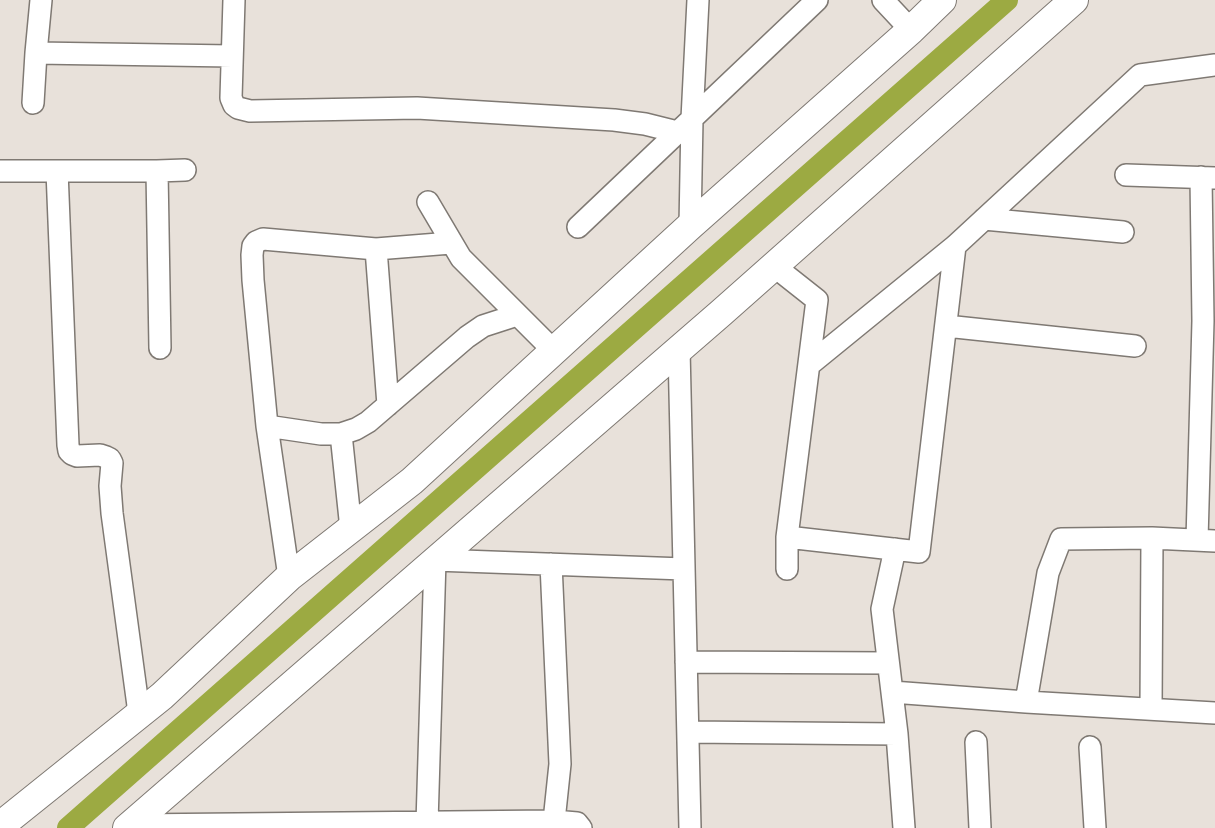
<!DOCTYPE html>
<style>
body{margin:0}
canvas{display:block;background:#e8e1da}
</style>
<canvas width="1215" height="828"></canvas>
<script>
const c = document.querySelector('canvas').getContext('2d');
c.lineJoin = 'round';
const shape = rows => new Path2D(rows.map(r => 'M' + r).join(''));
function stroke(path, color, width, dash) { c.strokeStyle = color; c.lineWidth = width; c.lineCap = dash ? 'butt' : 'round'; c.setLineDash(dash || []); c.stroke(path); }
stroke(shape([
 [68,828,1007,0]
]), '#9caa42', 22);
const minor = shape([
 [234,0,231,98,234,105,238,108,250,111,417,108,614,120,645,124,677,132],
 [883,0,911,30],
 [36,53,232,56],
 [33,103,36,53,41,0],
 [0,171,157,171,185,170],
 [57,171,68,445,69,451,72,454,77,456,100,455,106,457,110,459,112,463,110,486,112,513,139,713],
 [157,171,160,348],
 [1126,175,1215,178],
 [428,202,461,258,554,351],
 [984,219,1123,232],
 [690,226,692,119,698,0],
 [578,227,817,0],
 [376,249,388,405],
 [774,266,817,300,787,537,787,569],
 [946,326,1135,346],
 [679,349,690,828],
 [809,365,955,246,1140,75,1215,65],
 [267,426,321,434,341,434,356,429,368,422,467,337,483,326,517,315],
 [341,434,351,529],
 [787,537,919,552,955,246],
 [1197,540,1203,321,1201,177],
 [895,549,882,609,897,734,904,828],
 [551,564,560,764,554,821],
 [289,577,267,426,253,280,252,255,253,246,256,242,263,239,376,249,451,243],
 [686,662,888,663],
 [892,692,1026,702,1215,713],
 [1026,702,1048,573,1061,539,1152,538,1215,541],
 [1151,709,1152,538],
 [688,732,897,734],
 [976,742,980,828],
 [1090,747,1095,828],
 [427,823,435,560,684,569],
 [131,825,554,821,577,823,581,828]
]);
const tertiary = shape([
 [0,826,162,696,289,577,412,481,690,226,911,30,942,0],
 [127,828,721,313,1074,0]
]);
stroke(minor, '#7f7973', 24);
stroke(tertiary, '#7f7973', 30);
stroke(minor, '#fff', 21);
stroke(tertiary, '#fff', 28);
</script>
